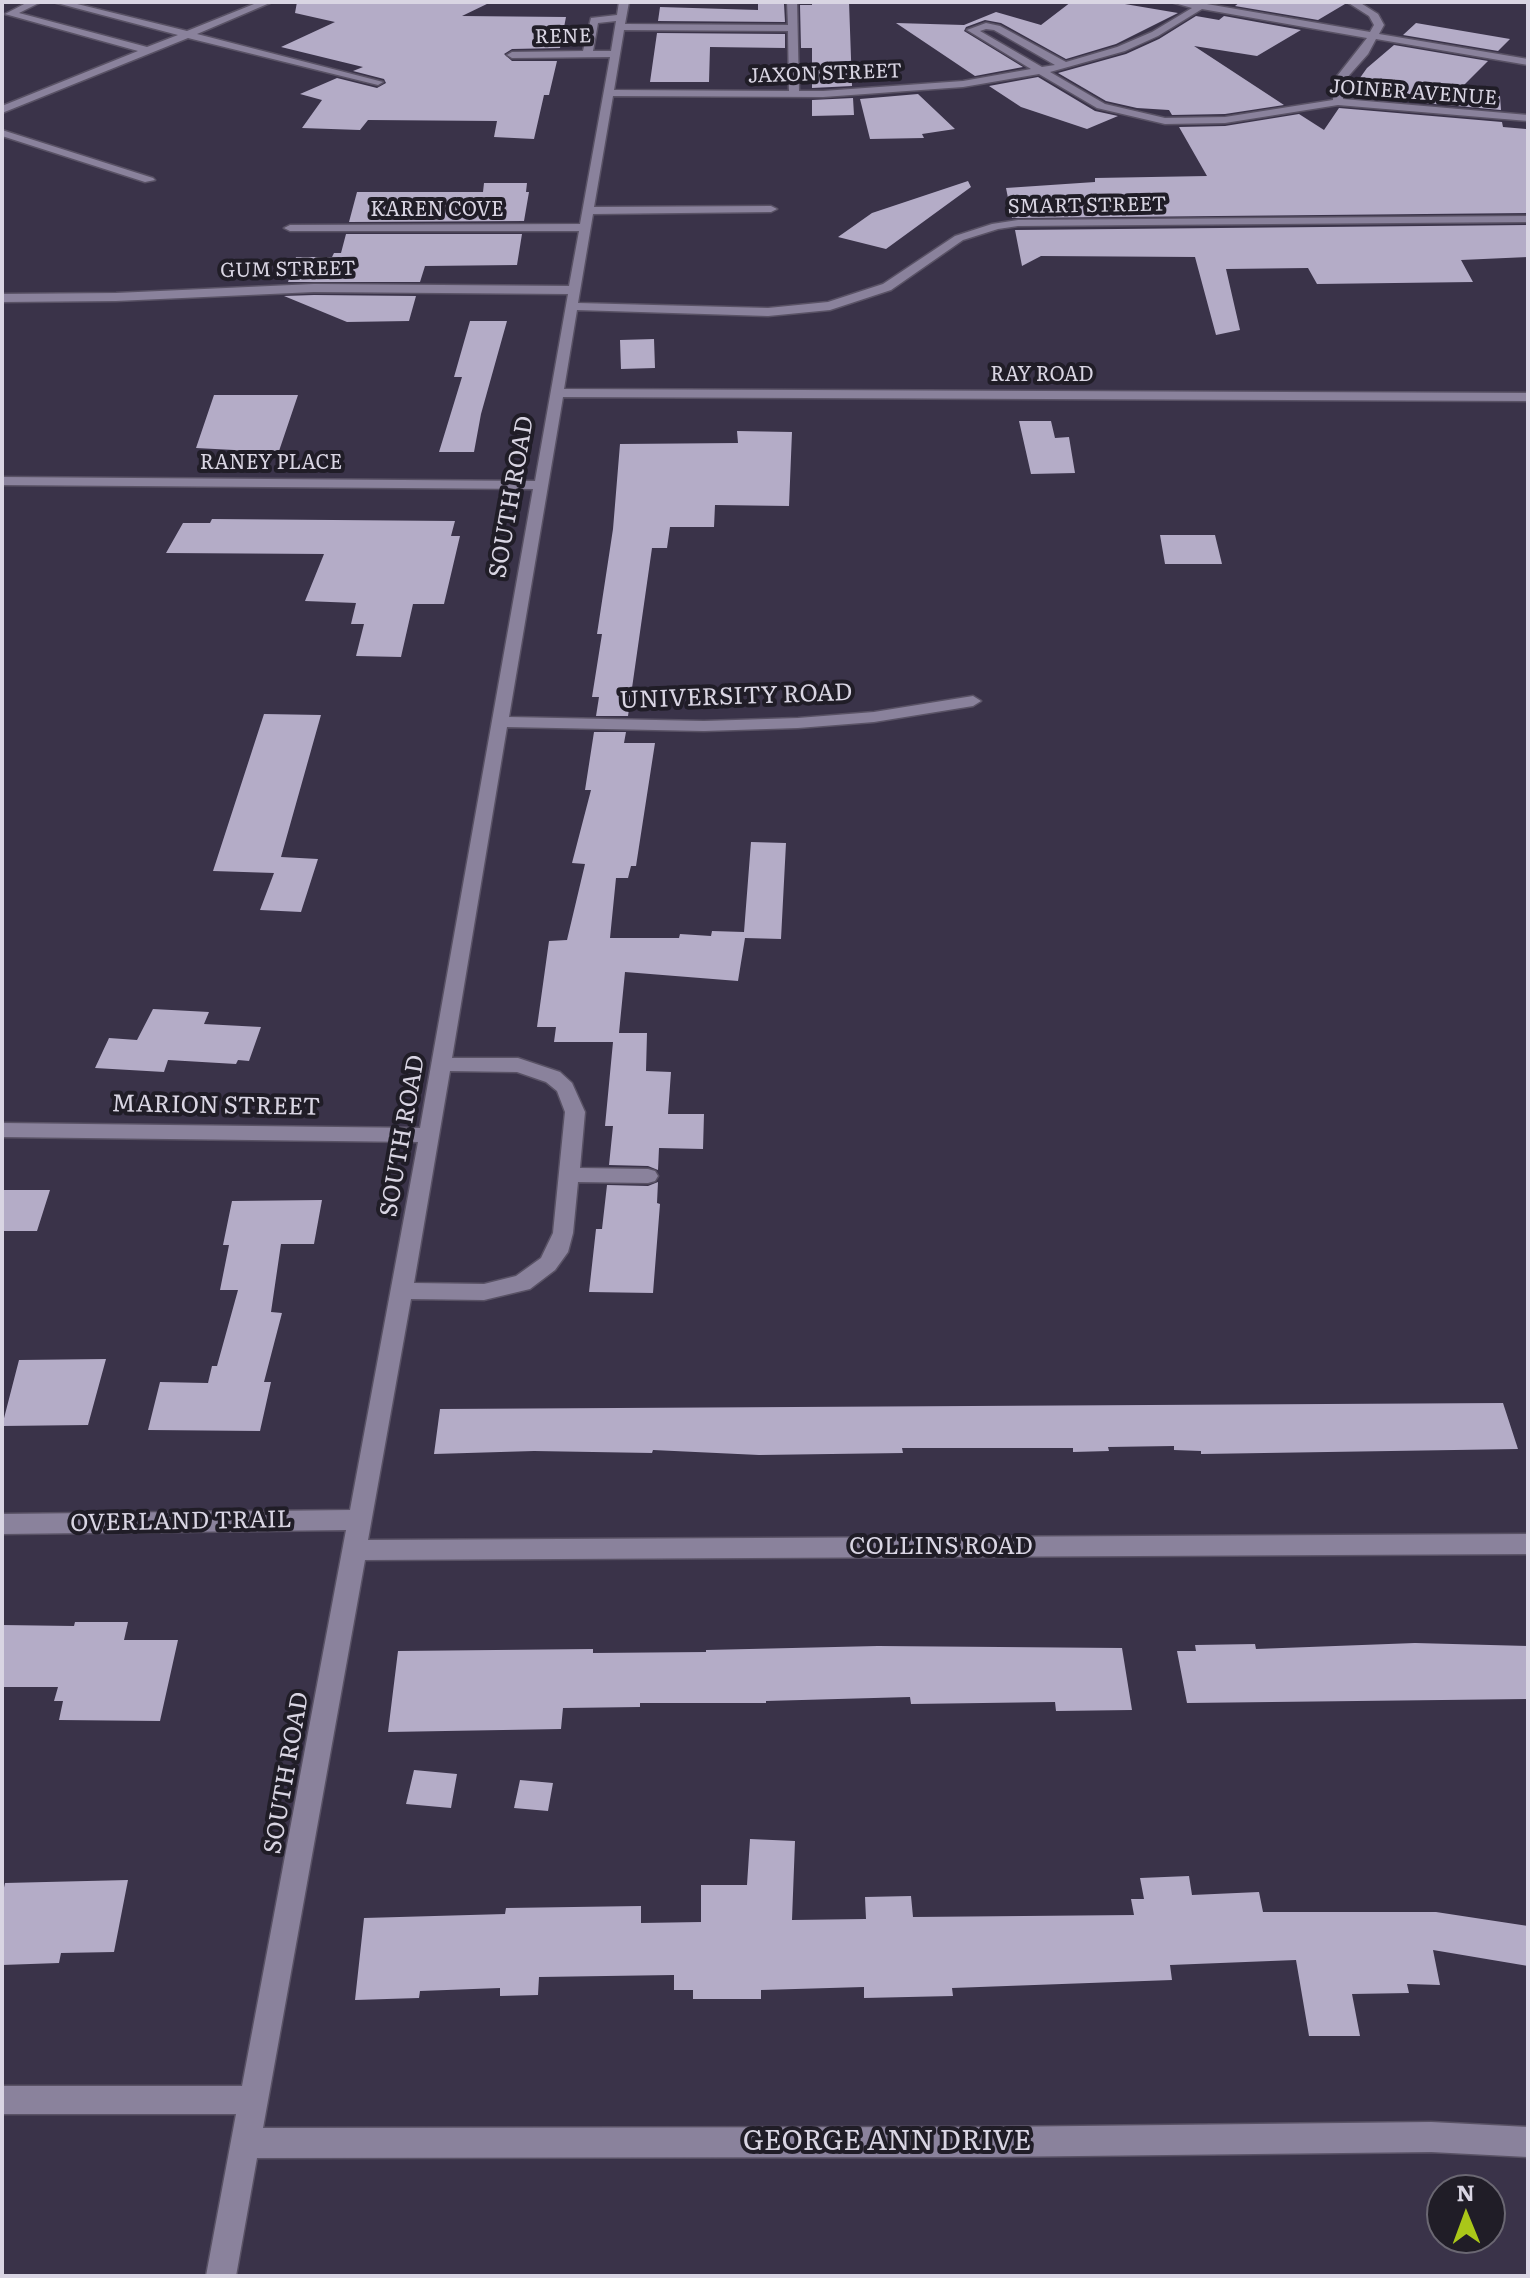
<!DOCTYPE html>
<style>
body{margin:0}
#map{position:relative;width:1530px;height:2278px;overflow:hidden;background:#3a3349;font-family:Literata,serif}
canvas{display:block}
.frame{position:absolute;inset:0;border:4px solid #d9d5e3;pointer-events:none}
.north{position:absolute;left:1426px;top:2174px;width:80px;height:80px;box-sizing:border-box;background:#201d27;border:2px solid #6a6772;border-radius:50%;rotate:359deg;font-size:22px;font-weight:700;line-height:32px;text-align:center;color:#d9d5e3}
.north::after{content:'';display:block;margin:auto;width:28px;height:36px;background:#aac719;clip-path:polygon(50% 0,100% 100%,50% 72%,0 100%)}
</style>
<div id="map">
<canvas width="1530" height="2278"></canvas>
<div class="frame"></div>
<div class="north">N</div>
</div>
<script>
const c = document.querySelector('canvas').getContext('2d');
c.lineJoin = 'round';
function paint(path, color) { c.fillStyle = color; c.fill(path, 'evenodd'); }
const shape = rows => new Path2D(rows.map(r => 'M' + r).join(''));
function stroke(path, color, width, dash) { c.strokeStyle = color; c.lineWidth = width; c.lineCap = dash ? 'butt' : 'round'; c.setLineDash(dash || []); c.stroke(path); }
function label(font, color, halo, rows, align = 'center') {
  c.font = font + ' Literata,serif'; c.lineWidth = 8; c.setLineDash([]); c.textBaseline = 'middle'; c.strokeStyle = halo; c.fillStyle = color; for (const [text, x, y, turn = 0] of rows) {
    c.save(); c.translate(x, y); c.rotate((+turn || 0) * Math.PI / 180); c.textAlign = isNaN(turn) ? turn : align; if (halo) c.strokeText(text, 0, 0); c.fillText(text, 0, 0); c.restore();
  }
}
paint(shape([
 [297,2,491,2,462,16,566,17,560,48,512,49,504,54,512,61,557,61,549,95,544,95,534,139,494,137,497,121,368,120,360,130,302,128,322,100,300,94,337,78,377,88,386,83,384,79,353,71,363,67,281,47,335,22,295,13],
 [812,2,849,2,852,86,812,88,812,48,801,48,800,5,812,5],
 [1071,2,1113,2,1178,13,1116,44,1066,59,1001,23,985,20,966,27,964,31,1023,67,975,76,896,23,964,25,996,12,1041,25],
 [1240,2,1344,2,1345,4,1318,20,1235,6],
 [758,4,784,4,785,22,658,21,660,7,758,10],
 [1196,16,1219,20,1224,16,1301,30,1257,56,1194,46,1284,105,1225,114,1172,115,1169,110,1137,108,1106,101,1058,73,1126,54,1159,39],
 [1416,23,1510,39,1498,51,1403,35],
 [657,33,785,34,785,48,710,47,709,82,650,82],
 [1394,45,1488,61,1457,92,1500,96,1501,110,1347,96,1367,68],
 [1038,77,1095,111,1118,116,1087,129,1021,107,989,86],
 [918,94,955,129,922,134,924,138,870,139,860,99],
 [853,98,854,115,812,116,812,100],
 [1339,108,1502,122,1503,127,1526,129,1528,213,1012,218,1006,188,1095,182,1095,178,1207,176,1179,127,1225,126,1299,114,1324,130],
 [968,181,971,187,886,249,838,237,872,213],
 [484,183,527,183,526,192,529,192,524,221,349,222,357,192,483,192],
 [1528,225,1528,257,1461,260,1473,282,1317,284,1308,268,1226,269,1240,330,1216,335,1195,257,1041,256,1022,266,1015,230],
 [346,234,522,234,517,265,425,266,420,282,288,282,296,257,332,257,334,253,341,253],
 [314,295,416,296,409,321,347,322,284,296],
 [470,321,507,321,481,414,474,452,439,452,462,377,454,377],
 [654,339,655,368,621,369,620,340],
 [214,395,298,395,279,451,233,453,234,450,196,448],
 [1019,421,1051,421,1055,438,1069,437,1075,473,1031,474],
 [737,431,792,432,789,506,715,505,714,527,670,527,667,548,652,548,628,716,596,716,599,697,592,697,602,634,597,634,613,529,620,444,738,443],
 [212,519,455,521,451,536,460,536,444,604,413,604,401,657,356,656,364,624,351,624,356,603,305,601,324,554,166,553,183,523,210,523],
 [1160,535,1215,535,1222,564,1165,564],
 [264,714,321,715,281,857,318,859,301,912,260,910,274,873,213,871],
 [594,732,626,732,624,743,655,743,636,866,631,866,628,878,616,878,610,938,679,938,680,934,711,936,712,931,744,932,751,842,786,843,781,939,745,938,738,981,625,972,619,1033,647,1033,646,1071,671,1072,668,1114,704,1114,703,1149,659,1148,658,1170,648,1166,609,1165,613,1126,605,1126,613,1042,554,1042,556,1027,537,1027,549,941,567,940,585,864,572,863,591,790,585,790],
 [153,1009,209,1012,204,1024,261,1027,249,1061,238,1060,236,1064,168,1060,164,1072,95,1068,109,1038,137,1040],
 [658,1182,657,1203,660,1204,653,1293,589,1292,596,1229,602,1229,607,1185,648,1186],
 [2,1190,50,1190,37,1231,2,1231],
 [322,1200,314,1244,281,1244,271,1312,282,1313,264,1382,271,1382,260,1431,148,1430,160,1382,208,1383,212,1366,217,1366,238,1290,220,1290,229,1245,223,1245,232,1201],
 [106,1359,88,1425,2,1426,19,1360],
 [1503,1403,1518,1449,1201,1454,1201,1451,1174,1450,1174,1446,1108,1447,1109,1451,1073,1452,1073,1448,902,1448,903,1453,759,1455,653,1450,652,1453,534,1451,434,1454,440,1409],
 [75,1622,128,1622,124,1640,178,1640,160,1721,59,1720,63,1701,54,1701,58,1687,2,1687,2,1625,74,1626],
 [1415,1643,1528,1646,1528,1699,1187,1703,1177,1651,1196,1651,1195,1645,1255,1644,1256,1649],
 [878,1646,1122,1648,1132,1710,1056,1711,1055,1702,911,1704,910,1697,766,1701,766,1703,640,1703,640,1707,563,1708,561,1729,388,1732,398,1651,593,1649,593,1653,706,1652,706,1650],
 [414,1770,457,1774,451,1808,406,1804],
 [520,1780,553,1783,548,1811,514,1808],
 [750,1839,795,1841,792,1920,866,1919,865,1897,911,1896,913,1917,1134,1915,1131,1899,1144,1899,1140,1878,1189,1876,1192,1895,1259,1892,1263,1912,1436,1912,1528,1926,1528,1966,1433,1950,1440,1985,1407,1984,1409,1993,1352,1994,1360,2036,1309,2036,1296,1960,1170,1965,1172,1980,952,1988,953,1996,864,1998,864,1987,761,1990,761,1999,693,1999,693,1990,674,1990,674,1975,539,1977,538,1995,500,1996,500,1988,420,1991,419,1998,355,2000,364,1918,505,1914,506,1908,641,1906,641,1923,701,1922,701,1885,747,1885],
 [128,1880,114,1952,61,1953,59,1963,2,1965,2,1897,5,1883]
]), '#b4acc7');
const minor = shape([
 [28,2,41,2,19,13,147,47,178,35,53,2,69,2,187,31,259,2,272,2,197,34,383,82,378,85,188,38,2,113,2,106,138,51,5,14,28,2],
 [619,2,629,2,625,24,788,25,787,2,797,2,799,91,823,91,963,81,1031,69,967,30,986,23,1000,26,1066,62,1117,47,1152,32,1192,8,1171,2,1201,3,1370,32,1374,25,1369,16,1347,2,1359,2,1378,14,1384,25,1379,34,1528,59,1528,65,1376,39,1368,54,1344,81,1343,99,1528,115,1528,121,1338,105,1225,123,1165,124,1097,108,1039,74,963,87,823,97,613,96,594,207,771,206,777,209,771,212,593,214,578,303,768,308,828,302,883,284,955,236,992,224,1018,220,1528,216,1528,222,1018,226,998,229,963,240,891,290,830,310,768,316,577,310,564,389,1528,393,1528,401,563,397,509,717,704,721,798,718,874,712,973,696,981,701,973,706,874,722,798,728,704,731,507,727,452,1058,518,1058,560,1072,572,1083,585,1112,580,1168,648,1169,655,1171,658,1176,655,1181,648,1183,578,1182,573,1233,568,1252,555,1270,530,1289,484,1300,411,1299,368,1540,1528,1534,1528,1554,365,1560,263,2128,992,2127,1431,2122,1528,2127,1528,2157,1431,2152,992,2157,257,2158,236,2276,206,2276,236,2114,2,2114,2,2086,242,2086,346,1530,2,1534,2,1514,350,1510,418,1142,2,1137,2,1123,420,1128,533,489,2,485,2,477,535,481,568,294,314,292,116,301,2,302,2,294,116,293,314,284,569,286,579,231,290,231,284,228,290,225,580,224,610,57,512,58,507,55,512,52,583,51,591,18,617,15,619,2],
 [1202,9,1367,38,1334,80,1333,100,1225,117,1165,118,1105,104,1050,72,1125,51,1158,36,1202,9],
 [616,21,611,51,593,51,598,23,616,21],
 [986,29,994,30,1055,65,1042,67,980,31,986,29],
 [624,30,788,31,789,91,614,90,624,30],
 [450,1071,517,1072,546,1082,557,1091,565,1112,553,1233,541,1258,516,1276,484,1284,414,1283,450,1071],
 [2,130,153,178,155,180,145,182,2,136,2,130]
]);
stroke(minor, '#595265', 3);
paint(minor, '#8a829c');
label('20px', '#d9d5e3', '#201d27', [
 ["RENE",563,37,-1],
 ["JAXON STREET",825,74,-2],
 ["JOINER AVENUE",1413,93,4],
 ["SMART STREET",1087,206,-1],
 ["KAREN COVE",437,210],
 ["GUM STREET",288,270,-1],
 ["RAY ROAD",1042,375],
 ["RANEY PLACE",271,463]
]);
label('24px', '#d9d5e3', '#201d27', [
 ["SOUTH ROAD",512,497,-80],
 ["UNIVERSITY ROAD",736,697,-2],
 ["MARION STREET",216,1106,1],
 ["SOUTH ROAD",403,1136,-80],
 ["OVERLAND TRAIL",181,1522,-1],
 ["COLLINS ROAD",941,1547],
 ["SOUTH ROAD",287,1773,-80]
]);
label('28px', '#d9d5e3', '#201d27', [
 ["GEORGE ANN DRIVE",887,2142]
]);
</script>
